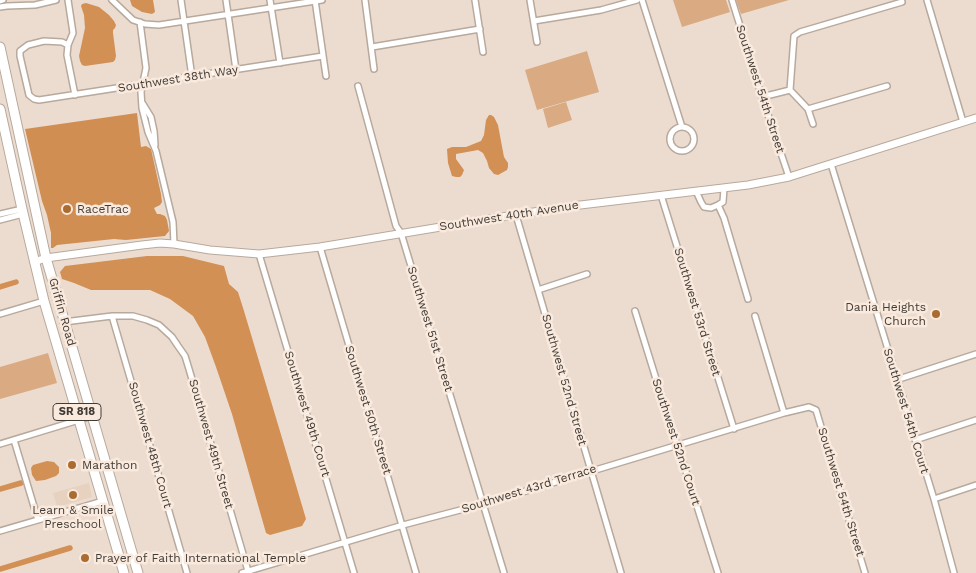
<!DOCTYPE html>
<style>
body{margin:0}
canvas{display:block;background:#ecdcd0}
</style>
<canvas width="976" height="573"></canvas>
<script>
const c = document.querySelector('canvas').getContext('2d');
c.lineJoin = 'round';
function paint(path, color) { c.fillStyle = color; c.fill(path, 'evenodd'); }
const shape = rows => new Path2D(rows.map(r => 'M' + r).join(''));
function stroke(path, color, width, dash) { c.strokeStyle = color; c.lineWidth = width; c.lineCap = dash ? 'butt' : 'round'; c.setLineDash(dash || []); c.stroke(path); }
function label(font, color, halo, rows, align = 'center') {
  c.font = font + ' "Work Sans",sans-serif'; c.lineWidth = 5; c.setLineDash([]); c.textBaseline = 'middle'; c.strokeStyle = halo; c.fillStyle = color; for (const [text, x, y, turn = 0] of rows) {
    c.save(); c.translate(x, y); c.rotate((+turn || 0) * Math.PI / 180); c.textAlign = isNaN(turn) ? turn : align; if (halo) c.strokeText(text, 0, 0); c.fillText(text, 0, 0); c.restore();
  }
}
paint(shape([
 [89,483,92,497,57,507,53,493]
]), '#e7d1bf');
paint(shape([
 [673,0,726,0,730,12,682,27],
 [736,0,789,0,741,14],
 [587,51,599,92,537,110,525,70],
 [566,102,572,120,548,128,543,109],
 [48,353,57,383,0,399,0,367]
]), '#daaa82');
paint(shape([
 [137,113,141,147,146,146,151,149,161,194,162,202,160,205,154,208,157,214,160,214,165,216,167,220,169,231,165,236,126,240,114,239,57,245,53,248,51,248,51,233,47,215,42,201,25,129]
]), '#d08e53');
paint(shape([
 [130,0,153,0,155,12,152,14,142,12,132,6],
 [86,3,99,7,109,15,114,21,116,25,115,28,113,30,113,33,116,56,115,60,113,62,85,66,82,65,80,61,79,56,85,28,84,15,81,6,82,4],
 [489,115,491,115,494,117,498,125,504,157,508,163,508,167,507,170,498,175,494,174,489,168,487,161,483,153,478,150,456,154,456,159,464,170,462,175,460,177,456,177,452,176,448,163,447,149,452,147,466,147,481,141,484,135,486,120],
 [147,256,183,256,224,266,229,284,238,292,244,311,288,458,306,519,302,526,270,535,266,533,232,414,216,367,205,337,193,316,170,299,150,290,91,290,74,283,62,279,60,272,65,266],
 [47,461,54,462,59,467,59,473,56,476,45,480,36,481,32,475,31,468,33,465]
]), '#d29055');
stroke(shape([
 [0,287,16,282],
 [0,489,21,483],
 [0,569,70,548]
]), '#d29055', 5.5);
const minor = shape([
 [68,0,73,33,68,45,67,55,75,95],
 [112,0,133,20,145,24,159,25,322,0],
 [181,0,192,77],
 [226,0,236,70],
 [270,0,280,63],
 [315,0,326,76],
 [365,0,374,69],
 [475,0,483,52],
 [530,0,537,42],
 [642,0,682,127],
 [732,0,762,97,789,177],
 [927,0,963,122],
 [0,1,3,0],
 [0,7,7,6,35,5,56,0],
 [534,21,601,10,637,0],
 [140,22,146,68,141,92,142,108,148,132,156,151,173,222,174,244],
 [68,45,62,42,44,41,28,45,20,51,20,56,29,95,34,99,39,100,323,56],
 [372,47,480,29],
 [358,86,396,226,401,233,504,573],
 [790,90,794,36,800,32,902,2],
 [790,90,808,109,813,124],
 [762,97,790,90],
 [143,104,151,117,154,131,155,145],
 [808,109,887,86],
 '670 139a12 12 0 1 1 24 0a12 12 0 1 1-24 0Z',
 [831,164,934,499,954,573],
 [696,191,701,202,704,207,711,208,718,205,723,202,724,188],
 [661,195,734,429],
 [718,205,724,218,748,299],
 [0,214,22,209],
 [516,215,621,573],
 [0,220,23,214],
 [320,247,416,573],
 [259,254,354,573],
 [538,290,587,274],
 [635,311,674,437,678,446,718,573],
 [0,314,44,301],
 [112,316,187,573],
 [755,316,784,413],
 [64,322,112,316,133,316,147,320,159,325,172,337,178,346,185,356,189,369,248,571],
 [896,380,976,354],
 [14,440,38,520],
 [915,440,976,420],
 [0,444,92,416],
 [934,499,976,485],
 [0,531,103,501],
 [242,573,403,525,483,504,784,413,809,407,816,410,865,573]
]);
const tertiary = shape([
 [34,262,46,258,142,245,160,243,174,244,210,250,259,254,320,247,489,219,572,206,748,185,789,177,976,118]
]);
const primary = shape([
 [0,47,46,258,138,573],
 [0,109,22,209,44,301,124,573]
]);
stroke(minor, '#b8a99d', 8);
stroke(tertiary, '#b8a99d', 9);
stroke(primary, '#b8a99d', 11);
stroke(minor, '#fff', 5);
stroke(tertiary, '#fff', 7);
stroke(primary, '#fff', 9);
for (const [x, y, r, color] of [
 [67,209,5,"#aa6c31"],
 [936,314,5,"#aa6c31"],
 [72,465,5,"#aa6c31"],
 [73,495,5,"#aa6c31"],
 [85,558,5,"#aa6c31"]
]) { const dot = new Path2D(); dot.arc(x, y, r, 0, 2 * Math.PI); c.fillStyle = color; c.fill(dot); stroke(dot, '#f9eadd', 2); }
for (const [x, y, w] of [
 [77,412,48]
]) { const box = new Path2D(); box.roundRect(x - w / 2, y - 8.5, w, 17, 4); c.fillStyle = '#f9eadd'; c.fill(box); stroke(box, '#423c37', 1); }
label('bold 11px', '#423c37', null, [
 ["SR 818",77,412]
]);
label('12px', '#423c37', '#f9eadd', [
 ["Southwest 38th Way",178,79,-9],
 ["Southwest 54th Street",760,89,72],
 ["Southwest 40th Avenue",509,216,-9],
 ["Griffin Road",62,312,74],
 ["Southwest 53rd Street",697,312,73],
 ["Southwest 51st Street",430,329,73],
 ["Southwest 52nd Street",564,380,74],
 ["Southwest 50th Street",368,410,73],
 ["Southwest 54th Court",906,411,73],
 ["Southwest 49th Court",307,414,73],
 ["Southwest 52nd Court",676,442,72],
 ["Southwest 49th Street",211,444,74],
 ["Southwest 48th Court",150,445,74],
 ["Southwest 43rd Terrace",529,489,-17],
 ["Southwest 54th Street",841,492,73]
]);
label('12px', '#423c37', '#f9eadd', [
 ["RaceTrac",77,209],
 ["Dania Heights",926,307,"right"],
 ["Church",926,321,"right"],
 ["Marathon",82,465],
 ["Learn & Smile",73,510,"center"],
 ["Preschool",73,524,"center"],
 ["Prayer of Faith International Temple",95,558]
], 'left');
</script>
